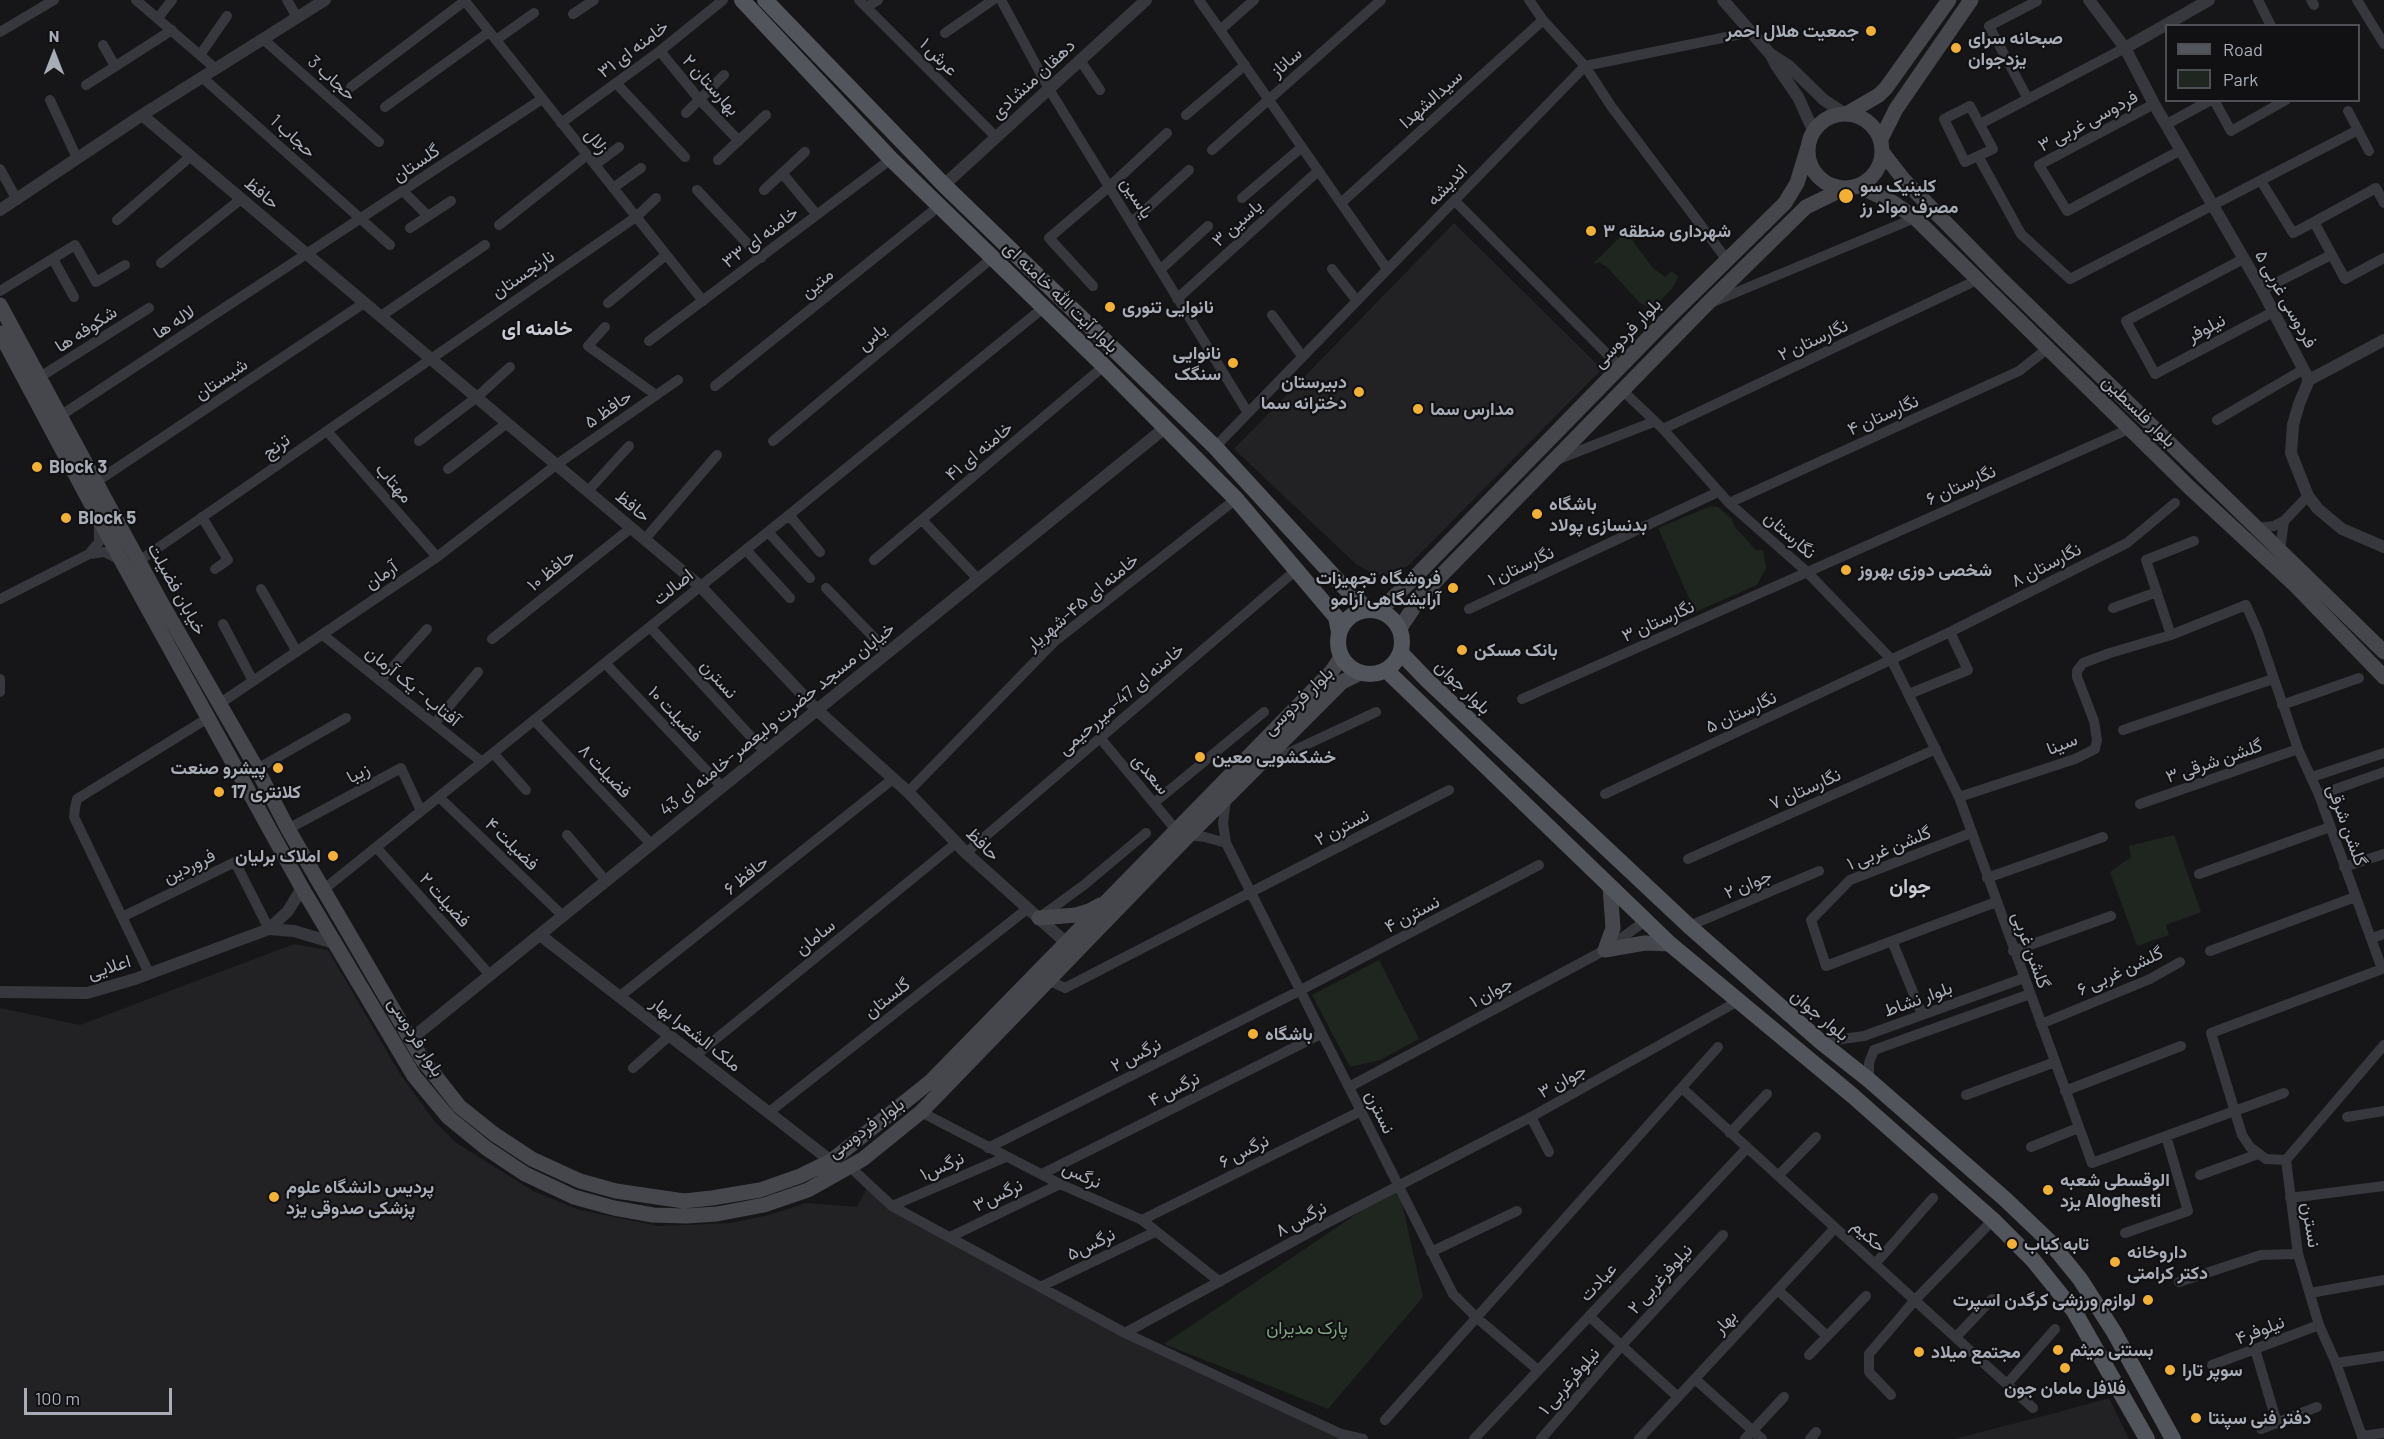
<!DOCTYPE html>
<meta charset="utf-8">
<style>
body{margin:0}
#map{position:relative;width:2384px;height:1439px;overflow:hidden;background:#161618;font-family:Barlow,sans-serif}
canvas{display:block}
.legend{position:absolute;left:2165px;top:24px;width:195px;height:78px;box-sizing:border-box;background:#111113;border:2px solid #4d4f55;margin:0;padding:8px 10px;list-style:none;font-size:18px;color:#a8adb8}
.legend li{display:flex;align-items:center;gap:12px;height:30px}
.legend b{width:30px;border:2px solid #4d4f55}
.north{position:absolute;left:24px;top:24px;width:60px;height:60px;-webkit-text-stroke:4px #111113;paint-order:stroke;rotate:0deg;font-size:16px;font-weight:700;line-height:24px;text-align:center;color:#a8adb8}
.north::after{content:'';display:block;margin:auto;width:21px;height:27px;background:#a8adb8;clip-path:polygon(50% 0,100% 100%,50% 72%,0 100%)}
.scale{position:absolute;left:24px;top:1388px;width:148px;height:27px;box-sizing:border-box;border:3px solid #a8adb8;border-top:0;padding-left:8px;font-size:18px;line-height:21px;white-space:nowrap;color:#a8adb8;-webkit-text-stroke:4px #111113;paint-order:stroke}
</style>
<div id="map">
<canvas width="2384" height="1439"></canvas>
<ul class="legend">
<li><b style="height:8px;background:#53555c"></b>Road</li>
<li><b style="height:16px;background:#1e261f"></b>Park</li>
</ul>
<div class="north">N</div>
<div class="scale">100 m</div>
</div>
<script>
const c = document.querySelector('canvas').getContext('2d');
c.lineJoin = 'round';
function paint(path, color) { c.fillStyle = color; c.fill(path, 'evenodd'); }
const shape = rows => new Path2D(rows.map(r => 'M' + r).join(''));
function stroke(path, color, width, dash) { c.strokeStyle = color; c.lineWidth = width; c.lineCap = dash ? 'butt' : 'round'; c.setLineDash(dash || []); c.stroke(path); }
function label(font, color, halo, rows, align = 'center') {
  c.font = font + ' Barlow,Vazirmatn,sans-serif'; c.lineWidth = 4.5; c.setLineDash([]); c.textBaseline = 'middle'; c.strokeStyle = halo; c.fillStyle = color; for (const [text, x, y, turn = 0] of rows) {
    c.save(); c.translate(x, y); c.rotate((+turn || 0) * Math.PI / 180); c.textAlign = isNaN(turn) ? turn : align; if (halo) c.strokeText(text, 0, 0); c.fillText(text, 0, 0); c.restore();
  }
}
paint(shape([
 [1454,223,1602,369,1409,565,1390,575,1376,575,1357,565,1234,449],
 [294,944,328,950,400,1074,435,1122,455,1142,533,1191,580,1210,659,1226,730,1223,769,1215,806,1203,857,1207,867,1188,1028,1281,1341,1434,1364,1439,0,1439,0,1008,80,1025],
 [2109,1398,2129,1439,1954,1439,2051,1414]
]), '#222225');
paint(shape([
 [1629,228,1634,243,1653,268,1665,277,1672,271,1678,277,1673,287,1664,297,1656,304,1647,307,1640,303,1607,267,1599,262,1593,264],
 [1711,506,1718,507,1732,519,1734,526,1756,550,1763,550,1766,568,1757,585,1695,612,1658,528],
 [2174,835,2201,912,2166,925,2169,935,2137,946,2110,872,2131,857,2129,846],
 [1379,960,1419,1039,1380,1060,1350,1067,1312,995],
 [1398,1186,1423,1297,1328,1409,1164,1344]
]), '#1e261f');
stroke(shape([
 [136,0,216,69],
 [287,0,297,17],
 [859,0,996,137],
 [1001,0,1049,89,1248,413],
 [1199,0,1387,269],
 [1529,0,1543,20,1585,66,1611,106,1727,260],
 [2258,0,2271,26],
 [2311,0,2314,5],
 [2357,0,2384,44],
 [465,1,703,301],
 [867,7,878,0],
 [573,14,594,0],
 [158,18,172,0],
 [1220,30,1254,0],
 [0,32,54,0],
 [945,33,993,0],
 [263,39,379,142],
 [496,40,534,13],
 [103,45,115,66],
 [660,51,699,99,739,141],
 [200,55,227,16],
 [1080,60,1100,90],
 [203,78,390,245],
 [616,83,685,157],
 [86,85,172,30],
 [351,87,466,0],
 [2028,99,1989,26,2037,1],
 [50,100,77,158],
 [2214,100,2231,131,2286,100],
 [2154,104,2039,165,2067,211,2181,150],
 [1970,106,1993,149,1965,162,1944,119,1970,106],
 [385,107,489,32],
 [2348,111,2369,151],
 [686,113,724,75],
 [1186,115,1245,65],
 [561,123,660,51,723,0],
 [1980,124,2125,48],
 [2167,124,2211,100],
 [1212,150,1381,0],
 [1978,156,2021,234,2070,279,2358,130],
 [718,160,766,115],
 [595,165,619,147],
 [0,169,17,200],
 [782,173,817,215],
 [2261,181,2293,233,2314,222],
 [613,188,641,168],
 [697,190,761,258],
 [764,190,805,152],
 [403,191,428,216],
 [1242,198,1302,147],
 [1455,201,1620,367],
 [1341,203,1543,20],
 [2384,203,2376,188,2314,222,2345,279,2384,258],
 [117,220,191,156],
 [1132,222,1189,170],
 [499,225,587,155],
 [410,228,451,201],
 [53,259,74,297],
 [2243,259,2126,321,2155,374,2273,312],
 [161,263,241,199],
 [1161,269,1208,226],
 [1332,269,1357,301],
 [1093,286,1049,238,1110,186,1167,133],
 [2262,290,2331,255],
 [0,291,75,245,96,282,125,265],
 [1177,299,1318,171],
 [1713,302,1915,218],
 [608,303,666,255],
 [1272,315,1302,356],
 [381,316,485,245],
 [605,327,588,346,656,395],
 [649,341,891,159],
 [40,377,149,308],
 [715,386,939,206],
 [1622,390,1663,429,1729,503,1806,571,1891,659,1959,797,2092,1163,2284,1093],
 [60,416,542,99],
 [2217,420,2304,369],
 [1663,429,1977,280],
 [327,431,437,557],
 [419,441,477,397,510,367],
 [773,441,992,258],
 [1215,447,1585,66,1751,32],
 [1559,459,1653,422],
 [448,469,507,423],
 [96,482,364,303],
 [588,491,629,446],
 [1729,503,2019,371,2047,349],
 [789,515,820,552],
 [202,517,228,560,215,569],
 [922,520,978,579],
 [2257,528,2274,526,2284,521,2308,496],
 [768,532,810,578],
 [645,539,717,455],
 [746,550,790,598],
 [2280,550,2284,521],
 [89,554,99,542,99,522],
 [874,560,1104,366],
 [139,561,636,217,656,198],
 [826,588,888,652],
 [261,589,297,652],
 [0,599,89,554,104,552,121,560],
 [2113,608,2157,592],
 [1469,609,1718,492],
 [223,624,253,681],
 [650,627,765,752],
 [323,635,482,762],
 [2171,635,2146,560,2194,541],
 [492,639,631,528],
 [605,663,722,787],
 [0,679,0,692],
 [380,681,427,629],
 [1909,694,1968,670,1950,632],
 [1522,699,2129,429],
 [219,704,437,557,556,465,678,380],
 [2282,705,2359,678],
 [534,720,651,844],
 [434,724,478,672],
 [2123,730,2273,679],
 [1101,739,1176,830],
 [493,753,526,790],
 [1265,764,1376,712],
 [257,769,346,718],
 [2312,777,2384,753],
 [908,792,1055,641,1236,499],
 [1605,794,1950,632,2127,543,2175,503],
 [2319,795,2384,772],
 [439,797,563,916],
 [1959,797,2075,759,2095,749,2097,740,2094,721,2077,677,2077,671,2083,663,2110,653,2171,635,2246,605,2258,632,2298,749,2319,795,2382,969,2211,1033,2242,1135,2250,1147,2266,1159,2286,1160],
 [1226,799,1223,823,1226,843,1453,1294,1477,1318,1538,1370],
 [1154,803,1264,712],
 [2140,804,2298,749],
 [288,829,401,768,421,811],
 [567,835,606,881],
 [1189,835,1205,837,1226,843],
 [376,847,490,975],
 [966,853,1296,570],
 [1688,859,1936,749],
 [2344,867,2384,854],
 [2199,874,2330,827],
 [1987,878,2103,837],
 [323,890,789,515,1043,308],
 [122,917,235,862,269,929],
 [1040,917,1084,885,1146,833],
 [1689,926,1819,871],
 [2372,938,2384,934],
 [1892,941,1826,966,1811,920,1850,880,1971,833],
 [2013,951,2111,916],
 [2210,951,2355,897],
 [149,973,74,817,75,808,77,799,208,718],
 [1050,981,1065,988,1449,790],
 [619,997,894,778],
 [1922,1014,1892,941,1996,902],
 [2041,1024,2150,979,2180,962],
 [1821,1042,1864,1036,2024,978],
 [695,1056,956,843],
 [633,1068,669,1036],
 [1869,1080,1869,1063,1874,1050,2030,994],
 [1349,1087,1605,950,1645,921],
 [1683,1089,2033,1408],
 [2065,1091,2181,1046],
 [1966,1095,2055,1062],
 [921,1112,1060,1184,1142,1220,1220,1282],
 [768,1113,1027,909],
 [1531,1117,1549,1152],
 [2347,1117,2384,1111],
 [1730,1133,1767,1094],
 [2031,1147,2078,1128],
 [988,1148,1299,991,1539,865],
 [849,1166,892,1206,1125,1333,1341,1434,1363,1439],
 [1042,1174,1321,1034],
 [2200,1175,2258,1154],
 [1778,1176,1816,1137],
 [2290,1198,2384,1186],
 [892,1206,1006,1157],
 [1142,1220,1361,1111],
 [2125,1233,2188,1211,2166,1136],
 [950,1237,1060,1184],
 [1431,1252,1517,1211],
 [1875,1264,1933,1198],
 [2179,1282,2261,1255,2298,1254],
 [1042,1286,1155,1232],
 [1778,1290,1827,1336],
 [2310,1293,2384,1280],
 [1589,1316,1678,1397],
 [1125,1333,1323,1225,1531,1117,1740,1000],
 [1956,1337,1992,1299],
 [2255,1349,2277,1423],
 [1809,1355,1866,1296],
 [2336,1363,2384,1356],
 [2212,1365,2319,1325],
 [1695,1379,1762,1439],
 [2007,1384,2055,1329],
 [1891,1395,1869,1372,1869,1354,1915,1300,1993,1220],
 [1385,1420,1718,1047],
 [2261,1429,2317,1407],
 [2362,1436,2384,1433],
 [1474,1439,1747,1148],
 [1541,1439,1622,1345,1723,1235],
 [1639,1439,1835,1228],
 [1745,1439,1784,1397],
 [1810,1439,1816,1432],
 [2363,1439,2336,1363,2319,1325,2298,1254,2286,1160,2384,1045]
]), '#37383d', 10);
stroke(shape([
 [1723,0,1771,55,1776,65,1798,97,1813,130],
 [2089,0,2125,48,2154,104,2262,290,2309,380,2299,404,2293,425,2291,453,2308,496,2318,509,2342,529,2384,547],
 [2125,48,2209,0],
 [1772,55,1789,66,1824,100,1844,113],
 [142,115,700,586,817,710,908,792,966,853,1072,948],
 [944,185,1146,0],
 [0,210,142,115,325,0],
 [2309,380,2384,340],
 [269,929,288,911,302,888],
 [540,935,831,1161],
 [0,992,87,993,135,979,269,929,294,931,334,943],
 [411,1039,1166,427]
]), '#37383d', 12);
stroke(shape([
 [1848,113,1879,95,1886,88,1949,0],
 '1808 151a37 37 0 1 1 74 0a37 37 0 1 1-74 0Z',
 [1881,139,1896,109,1971,0],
 [1883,153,1904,180,1999,277,2384,652],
 [1858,186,1892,202,1915,218,2189,487,2296,586,2384,677],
 [0,305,162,604,257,769,288,829,422,1059,459,1106,494,1134,532,1159,580,1181,616,1191,684,1201,712,1198,760,1190,800,1176,831,1161,931,1081,1332,671,1341,657],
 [0,333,121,560,302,888,414,1076,448,1117,486,1148,525,1174,574,1197,614,1208,653,1215,686,1216,717,1214,764,1205,808,1190,863,1159,921,1112,1189,835,1342,682,1360,673],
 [1379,611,1410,582,1663,323,1785,203,1797,183,1808,147],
 [1400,628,1422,595,1706,305,1806,207,1843,189],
 [1039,918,1076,915,1089,911,1100,905],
 [1605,950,1645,943,1670,944],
 [1605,950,1613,928,1610,887]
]), '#45474d', 15);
stroke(shape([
 [742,0,891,159,1104,366,1236,499,1336,617,1339,632],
 [765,0,944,185,1215,447,1339,582,1368,610],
 '1338 642a32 32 0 1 1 64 0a32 32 0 1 1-64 0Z',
 [1401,653,1427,680,1689,926,1821,1042,1869,1080,2005,1199,2049,1241,2080,1279,2114,1332,2173,1439],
 [1386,670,1670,944,1853,1096,1993,1220,2033,1260,2074,1311,2147,1439]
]), '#53555c', 16);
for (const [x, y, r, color] of [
 [1871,31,6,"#f2b134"],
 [1956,48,6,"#f2b134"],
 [1846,196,8,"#f2b134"],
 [1591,231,6,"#f2b134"],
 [1110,307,6,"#f2b134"],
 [1233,363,6,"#f2b134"],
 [1359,392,6,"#f2b134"],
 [1418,409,6,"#f2b134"],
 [37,467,6,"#f2b134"],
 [1537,514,6,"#f2b134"],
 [66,518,6,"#f2b134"],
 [1846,570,6,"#f2b134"],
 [1453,588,6,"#f2b134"],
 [1462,650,6,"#f2b134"],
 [1200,757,6,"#f2b134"],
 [278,768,6,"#f2b134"],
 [219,792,6,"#f2b134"],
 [333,856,6,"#f2b134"],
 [1253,1034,6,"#f2b134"],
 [2048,1190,6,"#f2b134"],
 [274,1197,6,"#f2b134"],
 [2012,1244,6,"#f2b134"],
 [2115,1262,6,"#f2b134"],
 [2148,1300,6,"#f2b134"],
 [2058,1350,6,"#f2b134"],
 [1919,1352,6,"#f2b134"],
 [2065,1368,6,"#f2b134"],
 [2170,1370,6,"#f2b134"],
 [2196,1418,6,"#f2b134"]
]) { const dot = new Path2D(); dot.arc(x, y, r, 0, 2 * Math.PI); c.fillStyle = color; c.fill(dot); stroke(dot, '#111113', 2); }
label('bold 18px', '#a8adb8', '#111113', [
 ["جمعیت هلال احمر",1859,31,"right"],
 ["صبحانه سرای",1968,38],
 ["یزدجوان",1968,59],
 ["کلینیک سو",1860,186],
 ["مصرف مواد رز",1860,207],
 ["شهرداری منطقه ۳",1603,231],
 ["نانوایی تنوری",1122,307],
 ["نانوایی",1221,353,"right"],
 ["سنگک",1221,374,"right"],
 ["دبیرستان",1347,382,"right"],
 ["دخترانه سما",1347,403,"right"],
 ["مدارس سما",1430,409],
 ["Block 3",49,467],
 ["باشگاه",1549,504],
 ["بدنسازی پولاد",1549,525],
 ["Block 5",78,518],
 ["شخصی دوزی بهروز",1858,570],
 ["فروشگاه تجهیزات",1441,578,"right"],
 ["آرایشگاهی آرامو",1441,599,"right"],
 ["بانک مسکن",1474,650],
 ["خشکشویی معین",1212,757],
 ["پیشرو صنعت",266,768,"right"],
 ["کلانتری 17",231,792],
 ["املاک برلیان",321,856,"right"],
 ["باشگاه",1265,1034],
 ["الوقسطی شعبه",2060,1180],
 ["یزد Aloghesti",2060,1201],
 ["پردیس دانشگاه علوم",286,1187],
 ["پزشکی صدوقی یزد",286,1208],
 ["تابه کباب",2024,1244],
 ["داروخانه",2127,1252],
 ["دکتر کرامتی",2127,1273],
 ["لوازم ورزشی کرگدن اسپرت",2136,1300,"right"],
 ["بستنی میثم",2070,1350],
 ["مجتمع میلاد",1931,1352],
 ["سوپر تارا",2182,1370],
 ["فلافل مامان جون",2065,1388,"center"],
 ["دفتر فنی سپنتا",2208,1418]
], 'left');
label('18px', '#a8adb8', '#111113', [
 ["خامنه ای ۳۱",633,49,-37],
 ["عرش ۱",939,57,45],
 ["ساناز",1286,62,-41],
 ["حجاب 3",332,78,42],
 ["دهقان منشادی",1033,79,-43],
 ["بهارستان ۲",711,85,48],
 ["سیدالشهدا",1431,99,-42],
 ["فردوسی غربی ۳",2088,121,-28],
 ["حجاب 1",293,136,42],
 ["زلال",597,141,52],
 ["گلستان",416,163,-34],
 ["اندیشه",1447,185,-46],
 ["حافظ",262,193,40],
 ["یاسین",1137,198,58],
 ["یاسین ۳",1237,223,-42],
 ["خامنه ای ۳۳",760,237,-37],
 ["نارنجستان",523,274,-34],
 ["متین",817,283,-39],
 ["بلوار آیت الله خامنه ای",1061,297,44],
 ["فردوسی غربی ۵",2286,299,61],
 ["لاله ها",174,322,-33],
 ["نیلوفر",2206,328,-28],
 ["شکوفه ها",86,329,-33],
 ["بلوار فردوسی",1627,333,-46],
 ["یاس",872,337,-40],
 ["نگارستان ۲",1813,340,-25],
 ["شبستان",221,379,-34],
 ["حافظ ۵",608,409,-35],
 ["بلوار فلسطین",2139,411,44],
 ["نگارستان ۴",1883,415,-24],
 ["ترنج",276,446,-35],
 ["خامنه ای ۴۱",979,451,-40],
 ["مهتاب",394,483,49],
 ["نگارستان ۶",1961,485,-24],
 ["حافظ",633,506,40],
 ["نگارستان",1790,535,41],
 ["نگارستان ۸",2046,565,-27],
 ["نگارستان ۱",1521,566,-25],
 ["حافظ ۱۰",551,570,-39],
 ["آرمان",381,575,-35],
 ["اصالت",673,587,-39],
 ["خیابان فضیلت",177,589,61],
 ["خامنه ای ۴۵-شهریار",1082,602,-40],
 ["نگارستان ۳",1658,621,-24],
 ["نسترن",719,679,48],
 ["آفتاب - یک آرمان",413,686,39],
 ["بلوار جوان",1463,687,44],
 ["خامنه ای 47-میررحیمی",1121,699,-41],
 ["بلوار فردوسی",1298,701,-44],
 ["نگارستان ۵",1741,712,-25],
 ["فضیلت ۱۰",675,714,47],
 ["خیابان مسجد حضرت ولیعصر-خامنه ای 43",777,719,-39],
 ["سینا",2062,744,-21],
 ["گلشن شرقی ۳",2214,761,-19],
 ["فضیلت ۸",605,771,46],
 ["زیبا",358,773,-28],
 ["سعدی",1151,774,50],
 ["نگارستان ۷",1805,789,-24],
 ["گلشن شرقی",2347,825,70],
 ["نسترن ۲",1342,827,-28],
 ["فضیلت ۴",512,844,44],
 ["حافظ",983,844,44],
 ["گلشن غربی ۱",1889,848,-22],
 ["فروردین",189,866,-26],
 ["حافظ ۶",746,875,-39],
 ["جوان ۲",1748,884,-23],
 ["فضیلت ۲",445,900,48],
 ["نسترن ۴",1412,914,-28],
 ["سامان",815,937,-39],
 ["گلشن غربی",2031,950,70],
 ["اعلایی",109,967,-17],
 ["گلشن غربی ۶",2120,971,-25],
 ["جوان ۱",1491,992,-28],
 ["گلستان",887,998,-38],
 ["بلوار نشاط",1918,999,-20],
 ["بلوار جوان",1820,1015,40],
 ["ملک الشعرا بهار",696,1034,38],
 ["بلوار فردوسی",416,1037,58],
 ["نرگس ۲",1136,1055,-27],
 ["جوان ۳",1562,1081,-29],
 ["نرگس ۴",1174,1089,-27],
 ["نسترن",1380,1112,64],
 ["بلوار فردوسی",866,1128,-36],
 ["نرگس ۶",1244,1151,-27],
 ["نرگس۱",942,1166,-24],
 ["نرگس",1082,1175,25],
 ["نرگس۳",998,1195,-26],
 ["نرگس ۸",1301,1219,-28],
 ["نسترن",2311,1225,81],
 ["حکیم",1869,1236,42],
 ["نرگس۵",1091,1244,-26],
 ["نیلوفرغربی ۲",1660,1279,-48],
 ["عبادت",1598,1282,-47],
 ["بهار",1725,1322,-47],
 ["نیلوفر۴",2260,1330,-21],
 ["نیلوفرغربی ۱",1569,1381,-49]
]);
label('18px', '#7fa381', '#111113', [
 ["پارک مدیران",1307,1328]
]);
label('bold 20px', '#c9ccd4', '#111113', [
 ["خامنه ای",537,328],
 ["جوان",1910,886]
]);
</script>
